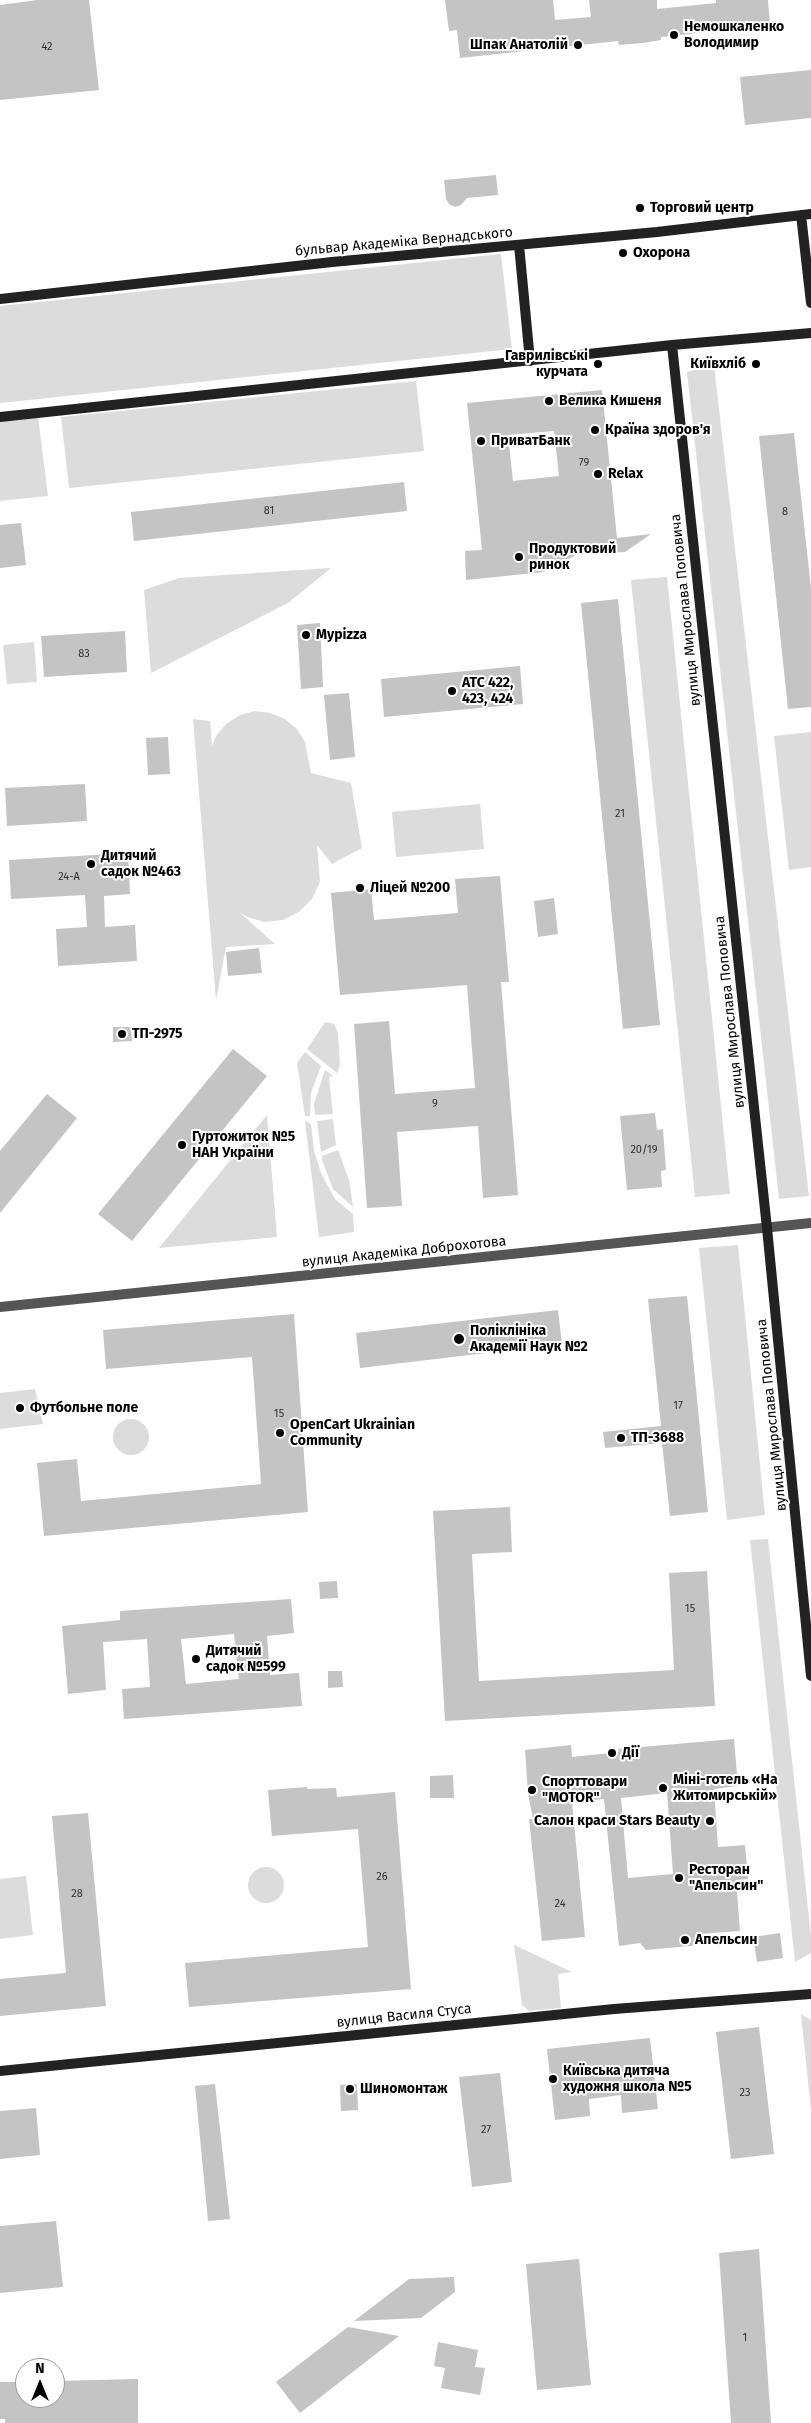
<!DOCTYPE html>
<meta charset="utf-8">
<style>
body{margin:0}
#map{position:relative;width:811px;height:2423px;overflow:hidden;background:#fff;font-family:"Fira Sans",sans-serif}
canvas{display:block}
.north{position:absolute;left:15px;top:2358px;width:50px;height:50px;box-sizing:border-box;background:#fff;border:1px solid #999;border-radius:50%;rotate:0deg;font-size:14px;font-weight:700;line-height:20px;text-align:center;color:#000}
.north::after{content:'';display:block;margin:auto;width:18px;height:22px;background:#000;clip-path:polygon(50% 0,100% 100%,50% 72%,0 100%)}
</style>
<div id="map">
<canvas width="811" height="2423"></canvas>
<div class="north">N</div>
</div>
<script>
const c = document.querySelector('canvas').getContext('2d');
c.lineJoin = 'round';
function paint(path, color) { c.fillStyle = color; c.fill(path, 'evenodd'); }
const shape = rows => new Path2D(rows.map(r => 'M' + r).join(''));
function stroke(path, color, width, dash) { c.strokeStyle = color; c.lineWidth = width; c.lineCap = dash ? 'butt' : 'round'; c.setLineDash(dash || []); c.stroke(path); }
function label(font, color, halo, rows, align = 'center') {
  c.font = font + ' "Fira Sans",sans-serif'; c.lineWidth = 4; c.setLineDash([]); c.textBaseline = 'middle'; c.strokeStyle = halo; c.fillStyle = color; for (const [text, x, y, turn = 0] of rows) {
    c.save(); c.translate(x, y); c.rotate((+turn || 0) * Math.PI / 180); c.textAlign = isNaN(turn) ? turn : align; if (halo) c.strokeText(text, 0, 0); c.fillText(text, 0, 0); c.restore();
  }
}
paint(shape([
 [501,254,512,349,0,403,0,306],
 [714,365,809,1196,779,1199,687,372],
 [416,381,424,451,69,488,61,417],
 [38,416,48,496,0,501,0,420],
 [331,568,288,603,151,673,144,590,179,578],
 [667,577,730,1194,695,1197,631,580],
 [34,642,37,682,7,684,3,645],
 [255,711,270,713,285,719,297,729,305,742,311,773,351,783,362,848,332,864,317,845,320,882,312,899,299,912,283,920,264,922,247,917,238,911,275,944,226,947,216,1000,193,719,210,721,212,746,216,736,226,724,240,715],
 [811,732,811,867,789,870,774,736],
 [480,804,484,849,396,857,392,812],
 [325,1022,334,1024,338,1033,340,1065,337,1073,307,1049],
 [305,1052,321,1066,311,1093,310,1116,305,1116,297,1063],
 [325,1070,333,1076,329,1077,333,1114,315,1115,314,1104],
 [267,1115,277,1237,159,1248],
 [333,1119,336,1145,321,1152,317,1121],
 [305,1121,311,1124,314,1151,321,1173,335,1199,353,1214,354,1232,319,1237],
 [338,1150,349,1180,353,1207,333,1189,322,1160,322,1156],
 [738,1245,765,1515,727,1520,699,1248],
 [35,1389,43,1424,0,1429,0,1393],
 '113 1437a18 18 0 1 1 36 0a18 18 0 1 1-36 0Z',
 [768,1539,811,1936,811,1953,795,1962,750,1540],
 '248 1885a18 18 0 1 1 36 0a18 18 0 1 1-36 0Z',
 [26,1876,33,1935,0,1939,0,1879],
 [514,1945,572,1972,558,1974,561,2008,529,2011,522,2005],
 [801,2014,811,2020,811,2111]
]), '#dcdcdc');
paint(shape([
 [37,0,89,0,99,90,0,100,0,5],
 [445,0,553,0,555,20,591,17,589,0,657,0,657,9,716,3,716,0,768,0,770,25,661,37,661,40,643,43,619,45,618,41,460,58,457,30,449,31],
 [811,70,811,118,745,125,740,77],
 [496,175,498,195,467,198,461,205,455,207,449,204,446,199,444,180],
 [602,390,617,538,651,534,625,552,578,554,544,572,466,580,465,551,482,550,467,403],
 [554,431,559,476,513,481,508,435],
 [794,433,811,588,811,707,788,709,759,436],
 [404,482,407,511,134,541,131,512],
 [21,523,26,565,0,568,0,525],
 [618,599,660,1025,623,1029,581,603],
 [320,623,323,687,301,689,297,625],
 [125,631,127,672,44,677,41,636],
 [520,666,523,704,384,717,381,679],
 [349,693,355,757,330,760,324,695],
 [168,737,170,774,148,775,146,738],
 [85,784,87,821,7,826,5,788],
 [128,853,130,894,104,896,105,927,135,925,137,961,58,966,56,929,87,927,85,895,11,899,9,860],
 [500,876,509,982,501,982,518,1195,483,1198,478,1126,397,1132,402,1206,367,1208,354,1024,389,1021,395,1094,475,1088,467,985,340,995,331,893,371,889,374,920,458,913,455,879],
 [554,898,558,934,538,937,534,901],
 [259,948,262,973,228,976,226,952],
 [113,1027,131,1027,132,1041,113,1042],
 [233,1049,267,1076,132,1241,98,1214],
 [47,1094,77,1118,0,1213,0,1151],
 [655,1113,657,1130,663,1129,666,1170,661,1171,662,1187,627,1190,620,1116],
 [687,1296,708,1512,670,1516,662,1443,605,1448,603,1432,661,1426,648,1299],
 [558,1310,562,1344,360,1368,356,1333],
 [294,1314,308,1512,44,1536,37,1463,77,1459,81,1501,261,1484,252,1357,106,1369,103,1330],
 [510,1507,512,1552,472,1554,479,1681,674,1670,669,1573,707,1571,715,1706,445,1721,433,1511],
 [337,1581,338,1598,320,1599,319,1582],
 [291,1599,294,1633,267,1636,270,1675,299,1673,302,1706,124,1719,122,1689,150,1687,147,1639,103,1642,106,1690,68,1694,62,1626,120,1620,120,1611],
 [234,1634,239,1679,186,1684,181,1639],
 [328,1671,342,1671,343,1687,328,1688],
 [734,1739,738,1786,714,1789,718,1847,745,1845,748,1879,736,1880,740,1931,699,1934,700,1945,646,1950,640,1943,619,1946,604,1799,572,1802,585,1937,542,1941,529,1819,533,1819,528,1794,525,1750,571,1745,572,1757,619,1752,618,1749],
 [667,1793,673,1874,628,1878,621,1798],
 [453,1775,454,1798,430,1798,430,1776],
 [307,1787,307,1789,336,1788,337,1797,395,1792,411,1989,189,2007,185,1963,368,1947,358,1829,272,1836,268,1790],
 [88,1813,106,2006,0,2016,0,1979,66,1973,52,1816],
 [780,1933,783,1958,757,1962,753,1937],
 [759,2027,774,2154,731,2159,716,2032],
 [650,2038,658,2109,622,2113,621,2095,589,2099,590,2116,555,2120,547,2049],
 [500,2073,512,2182,472,2187,459,2077],
 [215,2084,230,2219,208,2221,195,2086],
 [357,2084,358,2110,341,2111,340,2085],
 [36,2108,40,2155,0,2159,0,2111],
 [56,2221,63,2287,0,2293,0,2226],
 [759,2249,771,2423,731,2423,719,2253],
 [579,2259,591,2385,537,2390,526,2264],
 [454,2277,455,2292,421,2318,354,2321,409,2279],
 [348,2327,399,2336,300,2413,276,2382],
 [438,2342,478,2350,475,2367,485,2368,480,2395,441,2388,445,2368,434,2366],
 [138,2379,138,2423,5,2423,5,2419,0,2419,0,2382,25,2382,25,2398,55,2398,55,2381]
]), '#c4c4c4');
stroke(shape([
 [0,1307,811,1223]
]), '#555', 10);
stroke(shape([
 [801,215,811,303],
 [519,245,530,361],
 [0,299,332,262,657,232,811,214],
 [672,345,767,1228,811,1676],
 [0,417,672,345,811,333],
 [0,2071,614,2009,811,1994]
]), '#222', 10);
for (const [x, y, r, color] of [
 [674,35,5,"#000"],
 [578,45,5,"#000"],
 [640,208,5,"#000"],
 [623,253,5,"#000"],
 [598,364,5,"#000"],
 [756,364,5,"#000"],
 [549,401,5,"#000"],
 [595,430,5,"#000"],
 [481,441,5,"#000"],
 [598,474,5,"#000"],
 [519,557,5,"#000"],
 [306,635,5,"#000"],
 [452,691,5,"#000"],
 [91,864,5,"#000"],
 [360,888,5,"#000"],
 [122,1034,5,"#000"],
 [182,1145,5,"#000"],
 [459,1339,6,"#000"],
 [20,1408,5,"#000"],
 [280,1433,5,"#000"],
 [621,1438,5,"#000"],
 [196,1659,5,"#000"],
 [612,1753,5,"#000"],
 [663,1788,5,"#000"],
 [532,1790,5,"#000"],
 [710,1821,5,"#000"],
 [679,1878,5,"#000"],
 [685,1940,5,"#000"],
 [553,2079,5,"#000"],
 [350,2089,5,"#000"]
]) { const dot = new Path2D(); dot.arc(x, y, r, 0, 2 * Math.PI); c.fillStyle = color; c.fill(dot); stroke(dot, '#fff', 2); }
label('11px', '#313131', null, [
 ["42",47,47],
 ["79",584,463],
 ["81",269,511],
 ["8",785,512],
 ["83",84,654],
 ["21",620,814],
 ["24-А",69,877],
 ["9",435,1104],
 ["20/19",644,1150],
 ["17",678,1406],
 ["15",279,1414],
 ["15",690,1609],
 ["26",382,1877],
 ["28",77,1894],
 ["24",560,1904],
 ["23",745,2093],
 ["27",486,2130],
 ["1",745,2338]
]);
label('bold 14px', '#000', '#fff', [
 ["Немошкаленко",684,27],
 ["Володимир",684,43],
 ["Шпак Анатолій",568,45,"right"],
 ["Торговий центр",650,208],
 ["Охорона",633,253],
 ["Гаврилівські",588,356,"right"],
 ["курчата",588,372,"right"],
 ["Київхліб",746,364,"right"],
 ["Велика Кишеня",559,401],
 ["Країна здоров'я",605,430],
 ["ПриватБанк",491,441],
 ["Relax",608,474],
 ["Продуктовий",529,549],
 ["ринок",529,565],
 ["Mypizza",316,635],
 ["АТС 422,",462,683],
 ["423, 424",462,699],
 ["Дитячий",101,856],
 ["садок №463",101,872],
 ["Ліцей №200",370,888],
 ["ТП-2975",132,1034],
 ["Гуртожиток №5",192,1137],
 ["НАН України",192,1153],
 ["Поліклініка",470,1331],
 ["Академії Наук №2",470,1347],
 ["Футбольне поле",30,1408],
 ["OpenCart Ukrainian",290,1425],
 ["Community",290,1441],
 ["ТП-3688",631,1438],
 ["Дитячий",206,1651],
 ["садок №599",206,1667],
 ["Дії",622,1753],
 ["Міні-готель «На",673,1780],
 ["Житомирській»",673,1796],
 ["Спорттовари",542,1782],
 ["\"MOTOR\"",542,1798],
 ["Салон краси Stars Beauty",700,1821,"right"],
 ["Ресторан",689,1870],
 ["\"Апельсин\"",689,1886],
 ["Апельсин",695,1940],
 ["Київська дитяча",563,2071],
 ["художня школа №5",563,2087],
 ["Шиномонтаж",360,2089]
], 'left');
label('14px', '#000', '#fff', [
 ["бульвар Академіка Вернадського",404,242,-5],
 ["вулиця Мирослава Поповича",686,610,-96],
 ["вулиця Мирослава Поповича",730,1012,-96],
 ["вулиця Академіка Доброхотова",404,1252,-6],
 ["вулиця Мирослава Поповича",772,1415,-96],
 ["вулиця Василя Стуса",404,2016,-6]
]);
</script>
